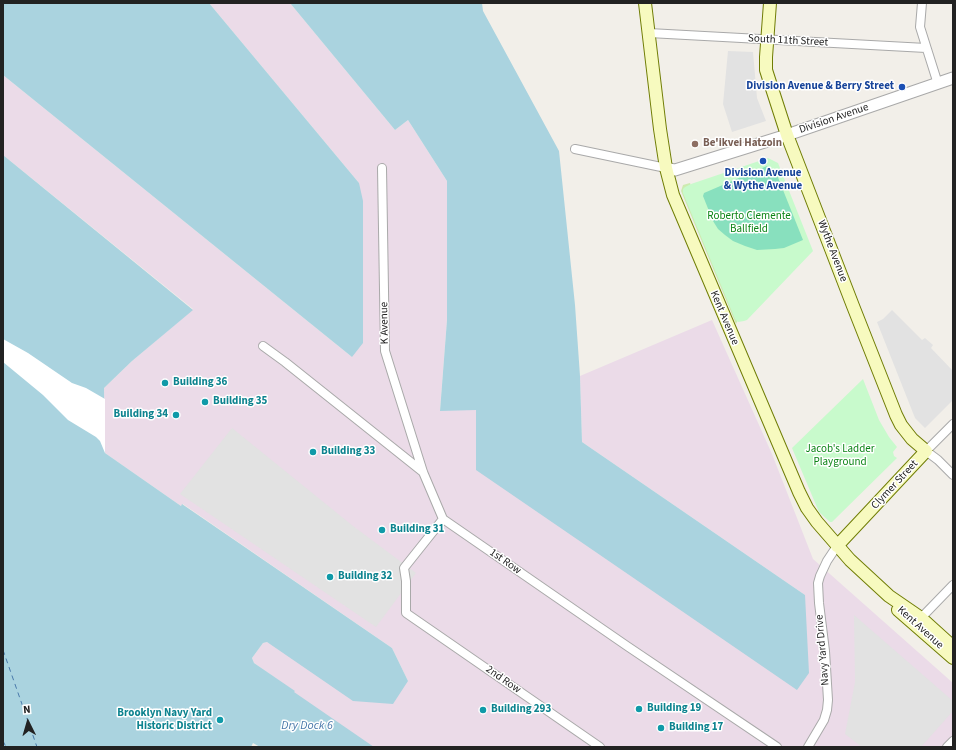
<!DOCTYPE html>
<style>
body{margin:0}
#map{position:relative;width:956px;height:750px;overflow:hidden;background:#f2efe9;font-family:"Source Sans 3",sans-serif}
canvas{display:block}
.frame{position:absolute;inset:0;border:4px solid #222;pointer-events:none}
.north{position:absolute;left:8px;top:702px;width:40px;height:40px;-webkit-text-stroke:3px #fff;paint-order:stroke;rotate:355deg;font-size:11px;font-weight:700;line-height:16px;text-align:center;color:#222}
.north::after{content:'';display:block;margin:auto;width:14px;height:18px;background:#222;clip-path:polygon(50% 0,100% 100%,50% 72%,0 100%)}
</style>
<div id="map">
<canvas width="956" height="750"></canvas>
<div class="frame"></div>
<div class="north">N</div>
</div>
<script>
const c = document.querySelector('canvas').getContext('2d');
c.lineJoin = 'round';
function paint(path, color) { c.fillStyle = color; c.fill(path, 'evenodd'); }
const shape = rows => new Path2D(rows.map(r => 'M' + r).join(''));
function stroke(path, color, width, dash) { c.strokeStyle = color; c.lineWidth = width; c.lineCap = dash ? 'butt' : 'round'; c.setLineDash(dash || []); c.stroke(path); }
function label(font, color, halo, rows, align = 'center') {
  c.font = font + ' "Source Sans 3",sans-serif'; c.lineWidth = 3; c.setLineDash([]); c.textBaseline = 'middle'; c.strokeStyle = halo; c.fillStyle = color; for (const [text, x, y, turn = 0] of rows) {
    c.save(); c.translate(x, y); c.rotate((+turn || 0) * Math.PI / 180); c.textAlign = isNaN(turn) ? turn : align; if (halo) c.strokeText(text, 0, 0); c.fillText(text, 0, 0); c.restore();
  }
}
paint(shape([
 [209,3,290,3,395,130,408,120,447,181,447,320,440,410,476,410,805,595,582,442,580,376,712,320,772,454,813,559,953,683,953,747,268,747,294,691,254,663,252,658,263,643,267,642,408,681,392,648,183,504,181,506,105,453,104,388,132,361,193,309,3,155,3,75,352,357,359,183]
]), '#ebdbe8');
paint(shape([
 [690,183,738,314,737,322,736,324,681,191,683,185]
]), '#cdebb0');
paint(shape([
 [768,158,778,163,813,251,747,320,744,321,738,322,735,319,683,193,683,189,685,187,691,184],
 [863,379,879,420,889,437,897,447,893,452,894,456,897,458,832,522,830,522,819,512,792,448]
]), '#c8facc');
paint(shape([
 [767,166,775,170,803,240,784,248,775,249,757,250,745,246,733,241,725,235,718,229,713,221,703,196,704,193]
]), '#88e0be');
paint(shape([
 [728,51,753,52,757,98,766,121,732,132,723,104],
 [892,310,922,340,925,338,933,345,931,348,953,371,953,400,925,428,915,418,877,322,883,319],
 [232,428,353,526,416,573,376,627,180,494],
 [854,615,953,701,953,711,921,747,862,747,845,734,855,682]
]), '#e2e2e2');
paint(shape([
 [3,3,209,3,359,183,363,201,363,343,352,357,3,75],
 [290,3,482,3,483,11,559,151,575,305,580,376,582,442,805,595,809,673,797,690,476,470,476,410,440,411,447,320,447,181,408,120,395,130],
 [3,155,193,310,132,361,104,388,105,453,181,506,182,504,392,648,408,681,393,704,353,701,267,642,263,643,252,658,254,663,295,691,294,692,374,747,260,747,253,743,251,747,3,747]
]), '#aad3df');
paint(shape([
 [3,339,28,353,72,383,86,388,105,399,105,453,100,441,96,437,68,420,43,395,3,362]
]), '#fff');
stroke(shape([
 [3,650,37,747],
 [3,741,6,747]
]), '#4a7aab', 1, [5, 4]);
const minor = shape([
 [922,3,920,27,938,84],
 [649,33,926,48],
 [575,149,666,168],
 [382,168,385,351,423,472,443,519,627,646,777,747],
 [263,346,285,362,423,472],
 [953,424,926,451,938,460,953,475],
 [443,519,404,568,406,581,406,613,600,747],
 [921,618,953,585],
 [808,747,824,720,827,710,828,700,825,651,819,603,818,583,820,576,827,561,837,546],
 [947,747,953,741]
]);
const tertiary = shape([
 [666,168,675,170,787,135,953,78]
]);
const secondary = shape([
 [645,3,660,129,666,168,673,195,799,492,807,508,817,522,850,560,889,596,921,618,953,647],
 [770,3,766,57,766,70,787,135,853,306,896,415,901,425,912,439,926,451,837,546],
 [898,610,953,658]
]);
stroke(minor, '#a9a9a9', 10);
stroke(tertiary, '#a9a9a9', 13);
stroke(secondary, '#707d05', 14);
stroke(minor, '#fff', 8);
stroke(tertiary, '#fff', 11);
stroke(secondary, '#f7fabf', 12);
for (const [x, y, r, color] of [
 [902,87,4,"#1a4fb4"],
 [695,144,4,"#8d6e63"],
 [763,161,4,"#1a4fb4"],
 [165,383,4,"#0f9aa8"],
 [205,402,4,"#0f9aa8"],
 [176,415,4,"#0f9aa8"],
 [313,452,4,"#0f9aa8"],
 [382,530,4,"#0f9aa8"],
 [330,577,4,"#0f9aa8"],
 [639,709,4,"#0f9aa8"],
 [483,710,4,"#0f9aa8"],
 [220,720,4,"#0f9aa8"],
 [661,728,4,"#0f9aa8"]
]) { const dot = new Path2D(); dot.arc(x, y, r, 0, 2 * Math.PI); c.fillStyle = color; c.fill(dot); stroke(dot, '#fff', 1.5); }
label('11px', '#222', '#fff', [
 ["South 11th Street",788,41,3],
 ["Division Avenue",834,119,-19],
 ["Wythe Avenue",832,251,69],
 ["Kent Avenue",724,318,67],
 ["K Avenue",385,323,-91],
 ["Clymer Street",895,485,-47],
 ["1st Row",505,562,35],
 ["Kent Avenue",920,628,42],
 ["Navy Yard Drive",823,650,-95],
 ["2nd Row",503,680,35]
]);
label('bold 11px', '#164399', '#fff', [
 ["Division Avenue & Berry Street",894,87],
 ["Division Avenue",763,174,"center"],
 ["& Wythe Avenue",763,187,"center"]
], 'right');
label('bold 11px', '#785e54', '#fff', [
 ["Be'ikvei Hatzoin",703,144]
], 'left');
label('11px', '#0c8416', '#fff', [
 ["Roberto Clemente",749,217],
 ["Ballfield",749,230],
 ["Jacob's Ladder",840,450],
 ["Playground",840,463]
]);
label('bold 11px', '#0d838f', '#fff', [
 ["Building 36",173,383],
 ["Building 35",213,402],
 ["Building 34",168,415,"right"],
 ["Building 33",321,452],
 ["Building 31",390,530],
 ["Building 32",338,577],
 ["Building 19",647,709],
 ["Building 293",491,710],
 ["Brooklyn Navy Yard",212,714,"right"],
 ["Historic District",212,727,"right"],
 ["Building 17",669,728]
], 'left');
label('italic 12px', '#4a7aab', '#fff', [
 ["Dry Dock 6",307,726]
]);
</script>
